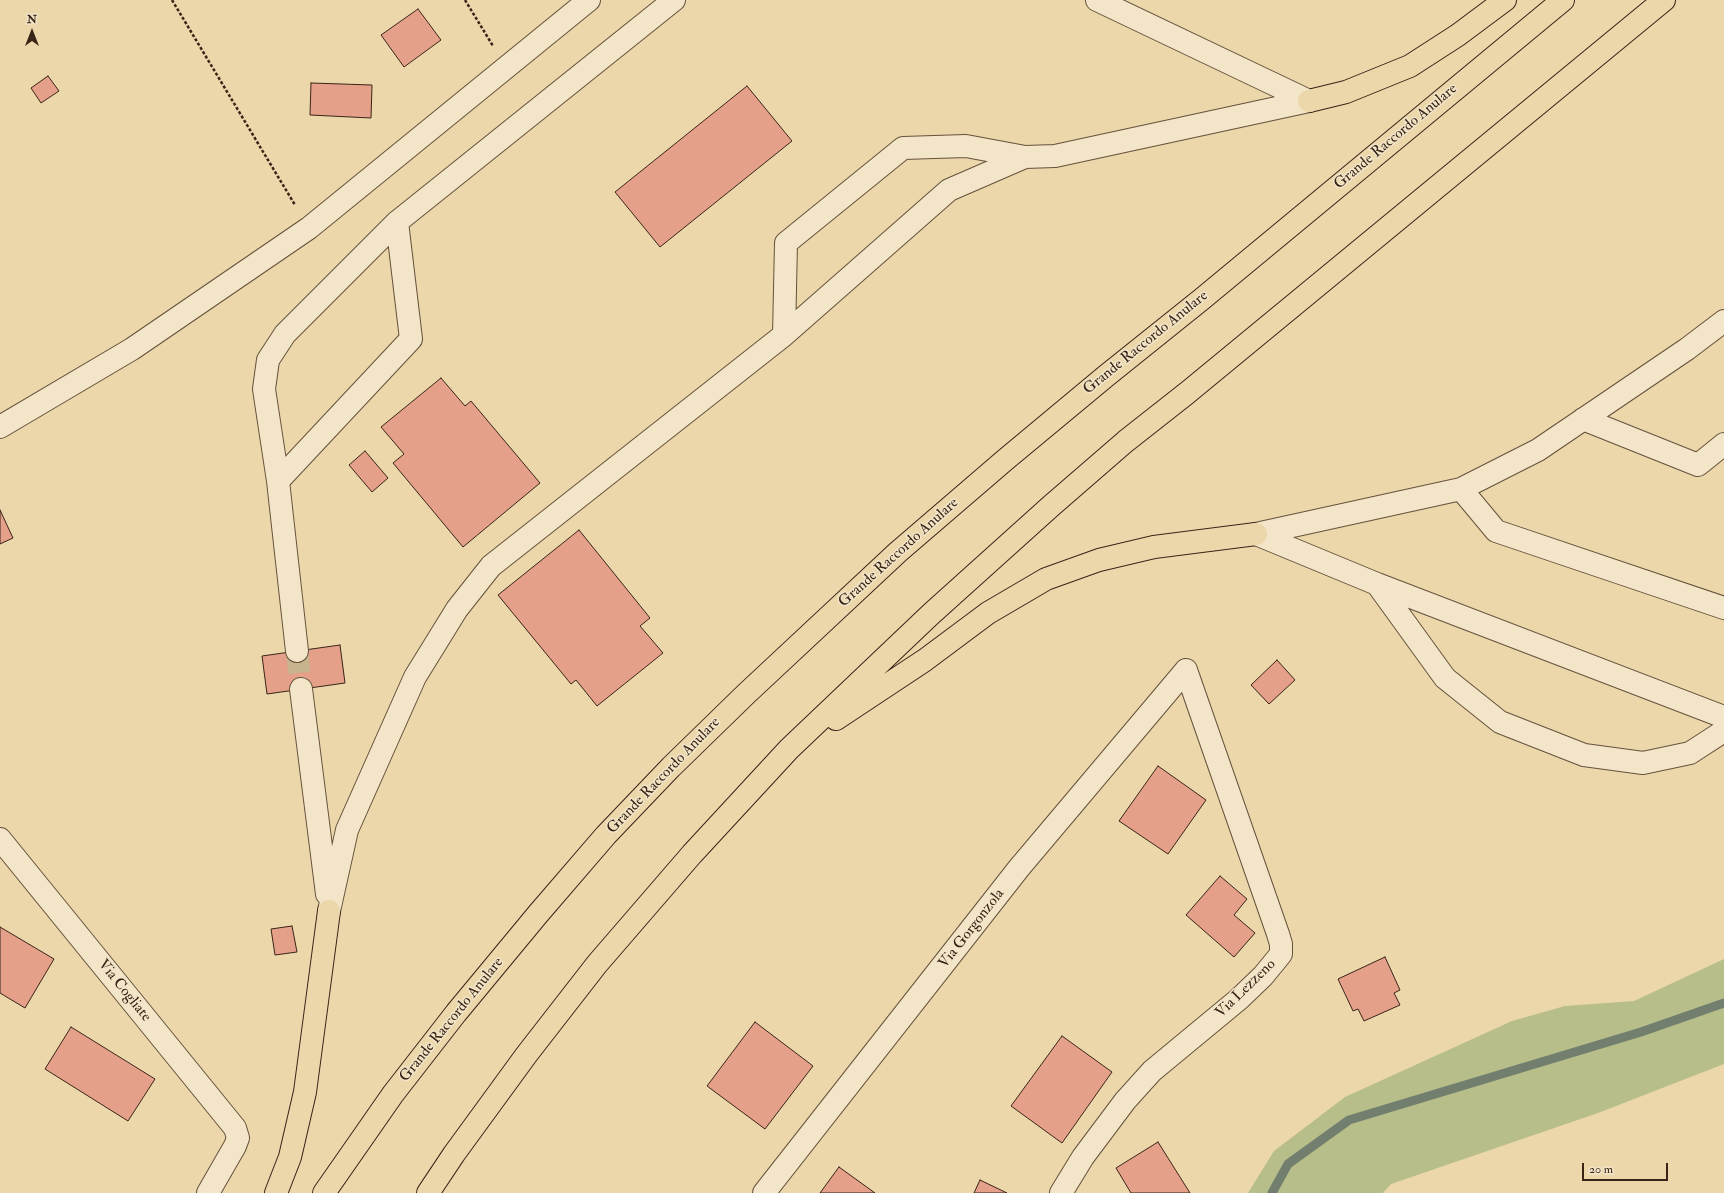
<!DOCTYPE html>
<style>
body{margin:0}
#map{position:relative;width:1724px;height:1193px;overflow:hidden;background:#ebd7aa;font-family:"IM FELL Double Pica",serif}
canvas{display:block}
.north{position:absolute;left:12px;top:12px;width:40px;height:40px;-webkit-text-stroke:3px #f2e5c8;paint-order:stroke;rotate:0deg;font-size:11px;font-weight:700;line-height:16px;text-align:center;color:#392418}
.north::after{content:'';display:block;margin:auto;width:14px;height:18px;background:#392418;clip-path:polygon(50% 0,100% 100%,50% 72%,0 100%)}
.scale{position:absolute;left:1582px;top:1163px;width:86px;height:18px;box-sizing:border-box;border:2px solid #392418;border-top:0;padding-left:5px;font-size:12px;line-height:14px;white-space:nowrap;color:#392418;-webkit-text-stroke:3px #f2e5c8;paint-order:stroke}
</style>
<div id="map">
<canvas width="1724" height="1193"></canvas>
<div class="north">N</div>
<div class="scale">20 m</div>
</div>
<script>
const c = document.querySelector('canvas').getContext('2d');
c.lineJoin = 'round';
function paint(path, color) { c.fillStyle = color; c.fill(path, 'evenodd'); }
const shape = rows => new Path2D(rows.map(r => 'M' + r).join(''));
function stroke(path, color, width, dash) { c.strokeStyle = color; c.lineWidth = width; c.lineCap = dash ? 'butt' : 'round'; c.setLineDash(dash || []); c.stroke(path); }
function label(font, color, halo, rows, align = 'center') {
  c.font = font + ' "IM FELL Double Pica",serif'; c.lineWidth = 3; c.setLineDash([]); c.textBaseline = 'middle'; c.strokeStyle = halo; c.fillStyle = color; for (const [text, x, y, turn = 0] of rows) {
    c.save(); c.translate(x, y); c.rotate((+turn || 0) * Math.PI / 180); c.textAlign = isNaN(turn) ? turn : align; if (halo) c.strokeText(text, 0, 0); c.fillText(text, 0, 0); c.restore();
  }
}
paint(shape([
 [1724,959,1724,1064,1598,1113,1391,1184,1383,1193,1248,1193,1274,1151,1345,1097,1512,1021,1565,1006,1634,1001]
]), '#b7be89');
stroke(shape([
 [1272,1193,1288,1164,1349,1120,1641,1032,1724,1003]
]), '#727e6e', 9);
const building = shape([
 [418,9,441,40,404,67,381,35,418,9],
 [48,76,59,91,41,103,31,88,48,76],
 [311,83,372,85,371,118,310,115,311,83],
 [747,86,792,141,660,247,615,192,747,86],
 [441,378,465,406,471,401,540,483,463,547,393,463,404,454,381,427,441,378],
 [365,451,388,478,372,492,349,465,365,451],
 [0,510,13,538,0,544,0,510],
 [579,530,650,618,640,626,663,653,597,706,576,680,571,684,498,595,579,530],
 [340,645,345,683,267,694,262,656,340,645],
 [1277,660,1295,680,1269,704,1251,685,1277,660],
 [1158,766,1206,800,1168,854,1119,821,1158,766],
 [1220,876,1247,899,1234,915,1255,933,1234,957,1186,915,1220,876],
 [292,926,297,952,275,955,271,929,292,926],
 [0,927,54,959,25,1008,0,993,0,927],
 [1385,957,1400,990,1394,993,1400,1005,1364,1021,1358,1009,1353,1011,1338,979,1385,957],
 [755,1022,813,1066,765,1129,707,1086,755,1022],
 [71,1027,155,1079,128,1121,45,1069,71,1027],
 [1062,1036,1112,1072,1062,1143,1011,1106,1062,1036],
 [1158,1142,1190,1193,1131,1193,1116,1168,1158,1142],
 [839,1167,875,1193,820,1193,839,1167],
 [980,1180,1007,1193,974,1193,980,1180]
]);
paint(building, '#e5a089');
stroke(building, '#392418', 1);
stroke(shape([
 [297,651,301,689]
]), '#c7b38d', 22, [22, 11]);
const minor = shape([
 [1097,0,1309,101],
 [784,335,786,243,903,148,966,146,1025,157],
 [1583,419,1698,465,1724,444],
 [0,427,132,349,309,228,589,0],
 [278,481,411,339,397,222],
 [1461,489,1496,531,1724,608],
 [1256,534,1461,489,1538,450,1687,349,1724,321],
 [1256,534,1377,584,1724,717],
 [1377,584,1445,678,1500,722,1584,755,1643,763,1690,753,1724,731],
 [297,651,278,481,264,389,268,360,285,334,397,222,674,0],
 [301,689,327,894],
 [0,839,235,1128,238,1138,235,1146,208,1193],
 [329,911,347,830,415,677,457,609,491,566,784,335,949,190,1025,157,1055,156,1309,101],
 [764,1193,1019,868,1186,670],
 [1061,1193,1083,1157,1125,1101,1152,1071,1239,999,1263,976,1281,954,1281,944,1278,934,1186,670]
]);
const highway = shape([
 [1309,101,1346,92,1410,66,1458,35,1505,0],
 [836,719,925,660,988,613,1046,579,1099,560,1154,547,1256,534],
 [276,1193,290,1157,305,1092,329,911],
 [324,1193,393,1094,456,1013,538,914,606,835,671,767,746,694,898,552,1005,460,1106,376,1202,299,1563,0],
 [428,1193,454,1154,527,1054,597,964,692,854,789,749,931,614,1051,506,1126,441,1187,393,1664,0]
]);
stroke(minor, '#66513c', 24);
stroke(highway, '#392418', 24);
stroke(shape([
 [172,0,295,205],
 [465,0,493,46]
]), '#392418', 2.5, [3, 2]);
stroke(minor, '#f2e5c8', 22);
stroke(highway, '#ebd7aa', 22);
label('15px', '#392418', '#f2e5c8', [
 ["Grande Raccordo Anulare",1396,137,-40],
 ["Grande Raccordo Anulare",1146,343,-39],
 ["Grande Raccordo Anulare",899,553,-42],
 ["Grande Raccordo Anulare",664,776,-46],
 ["Via Gorgonzola",972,929,-52],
 ["Via Lezzeno",1246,989,-44],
 ["Via Cogliate",124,991,51],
 ["Grande Raccordo Anulare",452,1020,-51]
]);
</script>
